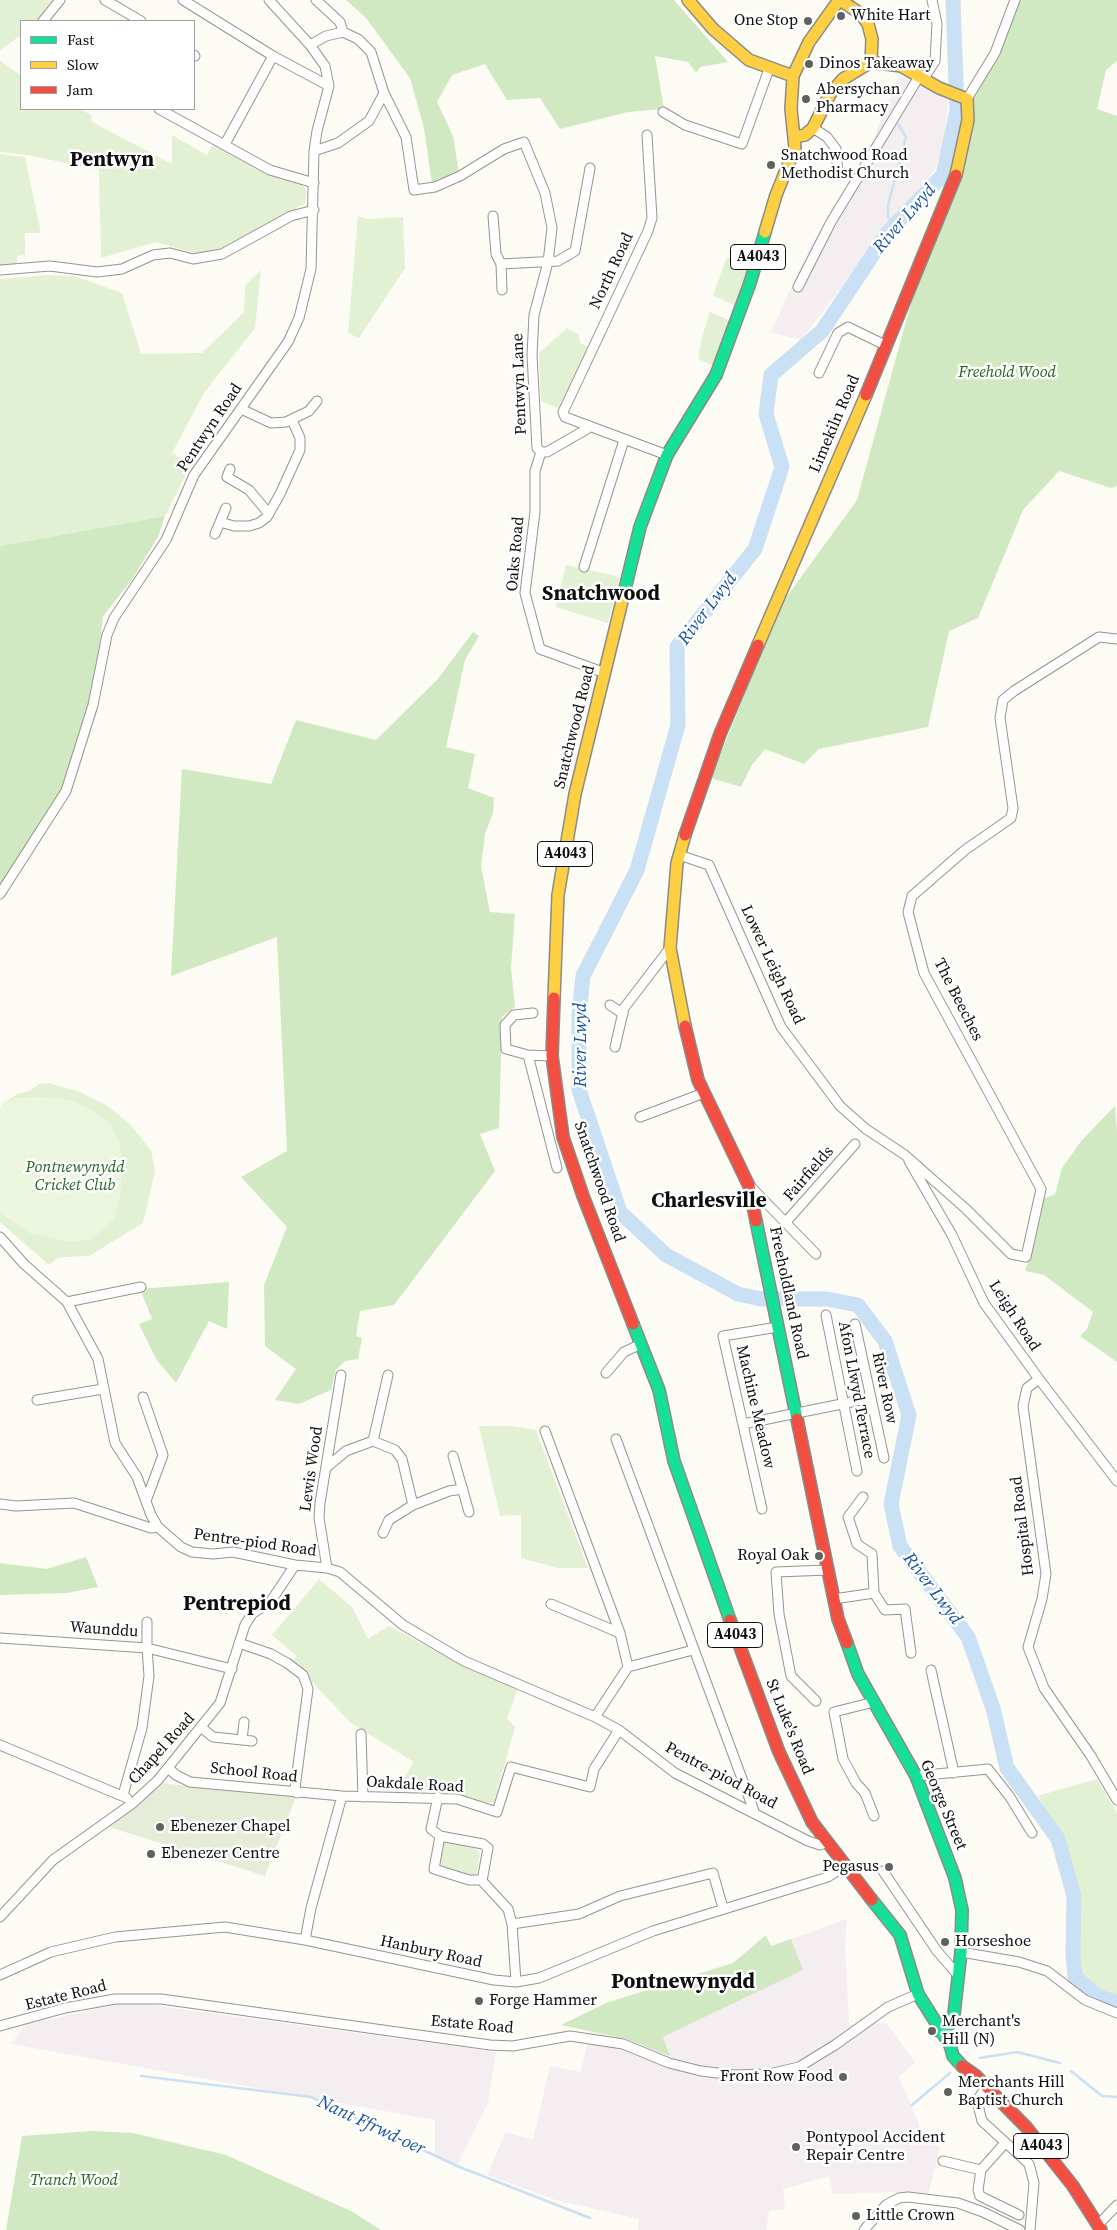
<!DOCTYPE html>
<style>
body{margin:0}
#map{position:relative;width:1117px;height:2230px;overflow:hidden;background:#fcfbf4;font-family:"Source Serif 4",serif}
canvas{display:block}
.legend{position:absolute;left:20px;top:20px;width:175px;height:90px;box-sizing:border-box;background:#fff;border:1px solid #9f9f9f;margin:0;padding:6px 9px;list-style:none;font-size:15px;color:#0e0e0e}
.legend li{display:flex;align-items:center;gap:10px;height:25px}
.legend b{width:25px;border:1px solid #9f9f9f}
</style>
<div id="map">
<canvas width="1117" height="2230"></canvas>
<ul class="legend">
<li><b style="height:6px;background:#16e098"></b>Fast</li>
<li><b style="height:6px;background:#ffcf43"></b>Slow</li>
<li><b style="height:6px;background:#f24e42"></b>Jam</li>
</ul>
</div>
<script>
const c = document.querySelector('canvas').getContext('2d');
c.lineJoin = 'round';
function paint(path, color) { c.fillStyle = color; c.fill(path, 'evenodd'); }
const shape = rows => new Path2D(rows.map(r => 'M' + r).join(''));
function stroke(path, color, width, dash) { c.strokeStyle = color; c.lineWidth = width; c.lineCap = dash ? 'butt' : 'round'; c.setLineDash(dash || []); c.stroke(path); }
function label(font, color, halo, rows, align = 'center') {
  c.font = font + ' "Source Serif 4",serif'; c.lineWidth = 5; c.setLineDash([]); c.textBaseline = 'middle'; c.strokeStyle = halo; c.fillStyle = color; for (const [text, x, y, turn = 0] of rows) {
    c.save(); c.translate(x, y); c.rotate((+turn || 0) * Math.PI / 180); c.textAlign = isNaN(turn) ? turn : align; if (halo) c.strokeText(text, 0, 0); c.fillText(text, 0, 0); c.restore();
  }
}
paint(shape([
 [899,76,949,97,943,145,935,169,922,187,894,215,854,271,801,340,771,332,808,251,868,152],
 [847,1919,845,1948,849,2025,886,2023,915,2062,899,2077,920,2127,940,2148,928,2195,890,2192,833,2194,829,2176,783,2189,785,2209,769,2211,766,2230,638,2230,639,2219,556,2200,487,2175,506,2132,533,2140,550,2066,581,2072,590,2032,626,2039,669,2055,663,2037,802,1970,791,1939],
 [128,2002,496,2052,488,2103,457,2166,435,2155,435,2120,11,2044,25,2025]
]), '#f4eef0');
paint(shape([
 [0,0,55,0,37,21,21,21,21,35,0,50],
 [0,61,21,75,21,109,80,109,91,115,92,122,172,164,172,135,207,155,213,144,270,174,302,183,307,192,305,203,229,250,205,256,156,242,101,258,99,170,28,155,0,152],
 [0,154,25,157,41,233,25,233,25,255,17,256,17,266,0,266],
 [358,216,366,219,403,217,405,268,359,338,348,333],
 [727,257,749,267,735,306,713,295],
 [261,270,255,328,204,393,172,453,191,464,165,516,0,546,0,279,46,275,74,276,122,293,141,354,202,353,244,312,245,286],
 [710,312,731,321,712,365,698,359,702,337],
 [567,328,579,335,580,343,589,347,562,410,541,401,539,353],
 [566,565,620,577,608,623,556,607],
 [48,1083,80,1092,106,1105,130,1124,151,1150,155,1171,143,1223,89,1256,66,1257,56,1259,49,1265,0,1222,0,1111,3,1104,17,1094,30,1091,39,1084],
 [479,1426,512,1426,536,1430,588,1568,558,1568,521,1558,521,1515,500,1516],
 [319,1579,352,1607,368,1639,389,1626,464,1666,518,1688,507,1718,515,1727,494,1802,484,1803,458,1795,397,1788,414,1762,351,1723,292,1661,297,1656,272,1635],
 [1097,1779,1117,1813,1117,1996,1090,1986,1080,1974,1075,1939,1078,1900,1068,1850,1038,1796],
 [451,1840,471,1844,480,1853,477,1873,473,1876,443,1869,440,1865,442,1846,445,1842]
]), '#e2f1d4');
paint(shape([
 [346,0,674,0,728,62,700,67,696,73,688,62,655,56,664,109,628,112,560,129,540,98,507,100,485,64,452,75,437,102,453,136,459,173,432,184,424,128,410,78,366,18],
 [1016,0,1117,0,1117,61,1106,70,1097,109,1117,116,1117,486,1111,488,1059,471,1023,510,978,618,949,631,928,727,819,749,804,764,765,749,752,765,741,787,711,778,780,606,857,500,967,99,993,57],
 [165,516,158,537,131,581,103,616,97,671,79,741,63,788,39,829,0,885,0,546],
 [473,632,479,636,465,660,446,747,475,754,468,788,494,798,493,813,485,834,481,866,490,912,515,914,511,968,515,1007,502,1017,499,1128,480,1134,495,1171,394,1305,360,1311,356,1336,362,1338,358,1359,345,1361,336,1370,331,1390,299,1404,275,1400,296,1369,265,1346,264,1285,287,1227,241,1177,287,1151,277,937,171,976,182,769,271,784,296,720,376,740,437,680],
 [1115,1106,1117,1132,1117,1362,1080,1336,1087,1329,1093,1312,1044,1275,1025,1271,1034,1244,1043,1199,1055,1194,1062,1168,1082,1140],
 [229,1282,227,1329,209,1321,176,1383,156,1359,139,1324,152,1319,140,1289],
 [86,1557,98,1587,67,1593,0,1595,0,1563,47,1569],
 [766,1935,771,1946,791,1939,803,1970,663,2037,670,2056,626,2039,561,2025,606,2003,733,1963],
 [92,2131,133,2133,226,2155,351,2211,381,2230,6,2230,22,2136]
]), '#d1e9c2');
paint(shape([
 [159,1783,296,1797,265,1876,106,1826]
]), '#e5edd8');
paint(shape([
 [39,1097,69,1100,94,1111,111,1125,120,1143,122,1166,120,1196,115,1217,104,1229,91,1239,71,1242,31,1234,0,1213,0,1111,3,1104,16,1098]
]), '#ecf5de');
stroke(shape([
 [892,228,888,217,888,205,906,137,898,124],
 [980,2058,1017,2052,1060,2063],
 [1071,2071,1102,2096,1117,2097],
 [141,2076,311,2097,457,2166,590,2218],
 [912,2105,950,2073]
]), '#cae0f5', 2.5);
stroke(shape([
 [953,0,957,110,943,175,888,232,822,331,771,375,766,414,782,467,755,549,677,647,678,725,637,870,583,976,579,1016,579,1090,620,1212,666,1255,738,1294,761,1299,827,1299,858,1305,885,1341,909,1415,891,1504,900,1546,968,1637,993,1708,1007,1768,1058,1839,1074,1896,1073,1955,1075,1977,1097,1996,1117,2003]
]), '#cae0f5', 15);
const street = shape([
 [105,0,141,21],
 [183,0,273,56,329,86],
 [316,0,340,22,343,32],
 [43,21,60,0],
 [310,45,326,36,343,32,358,39,371,52,384,93,406,137,414,190,435,187,460,176,504,149,524,142,545,193,552,228,548,262,534,315,532,355,537,448,541,452],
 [194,55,195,56],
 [924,78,935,61,937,24,932,0],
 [967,99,995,53,1015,0],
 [159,109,270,170,314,183],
 [663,112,685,125,742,144,769,69],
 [813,128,827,137,836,149,838,175],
 [647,135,652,218,648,231,563,412,565,417,667,455],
 [225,144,273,56],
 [314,151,338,143,369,121,384,93],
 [493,216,496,254,501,264],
 [0,270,50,266,97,272,122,269,153,255,170,253,193,259,222,254,291,216,314,210],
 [798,287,831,222,920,75],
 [502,290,501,264,558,261,575,251,590,168],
 [819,373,838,333,848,327,887,346],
 [241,409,271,423,286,422,309,411,317,401],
 [541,452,535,471,535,512,525,593,540,649,605,673],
 [541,452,547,452,587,429,588,425],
 [230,469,227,477,249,490,269,514],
 [220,522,234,526,249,526,259,523,267,517,280,494,300,450,300,438,292,420],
 [215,534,226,508],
 [584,567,624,440],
 [679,855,709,865,781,1027,840,1106,866,1129,905,1155,966,1209,1011,1254,1026,1257,1041,1189,924,973,908,912,912,896,965,850,1011,818,1013,808,1000,718,1003,700,1014,691,1099,637,1117,639],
 [0,894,66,791,93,705,107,635,114,618,166,540,194,475,288,342,299,318,311,269,314,151,317,131,329,86,325,66,310,45,269,0],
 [610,1005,623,1014],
 [615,1047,624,1008,670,948],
 [528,1055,506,1049,505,1025,514,1015,533,1013],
 [552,1056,528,1055,557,1168],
 [640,1117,704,1093],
 [909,1161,952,1235,984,1303,1039,1379,1117,1481],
 [750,1186,816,1254],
 [785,1223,855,1144],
 [0,1237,24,1264,67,1302,98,1359,115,1443,137,1477,151,1515,158,1527,181,1547,192,1552,213,1554,233,1552,295,1565,327,1568,340,1572,403,1625,464,1661,595,1717,619,1730,675,1773,808,1841,820,1845,827,1842],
 [67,1302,141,1287],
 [826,1315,857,1471],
 [855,1324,884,1458],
 [606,1373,624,1352,641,1344],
 [388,1375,373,1441,395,1450,402,1459,413,1505],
 [1039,1379,1027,1388,1023,1406,1046,1574,1042,1599,1028,1647,1044,1688,1091,1756,1117,1800],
 [143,1397,163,1455,146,1501],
 [37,1400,103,1389],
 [743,1424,871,1398],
 [545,1431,620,1633,628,1667],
 [616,1439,754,1811],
 [453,1456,469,1512],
 [327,1467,346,1451,373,1441],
 [0,1504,16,1506,74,1503,151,1528,158,1527],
 [762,1509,723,1336,778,1327],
 [383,1533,389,1520,413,1505,449,1491,463,1489],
 [327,1568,319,1518,320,1503,341,1375],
 [874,1593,885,1610,905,1609,911,1653],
 [834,1599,874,1593,872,1554,857,1544,848,1517,863,1497],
 [551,1604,620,1633],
 [147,1622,147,1648,232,1669],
 [0,1638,147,1648,149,1676,142,1728,123,1795],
 [239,1643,271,1654,287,1663,303,1675,308,1689,295,1788,297,1793],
 [628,1667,693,1650],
 [931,1670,954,1773],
 [816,1701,791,1676,779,1614,776,1572,828,1570],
 [874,1702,834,1712,843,1759,856,1783,865,1793,874,1816],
 [595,1717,628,1667],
 [202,1728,213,1737,252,1741],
 [361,1734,363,1797],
 [242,1740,244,1722],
 [0,1745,127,1798],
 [168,1768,176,1775,190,1782,342,1796,457,1799,497,1812,511,1767,590,1787,594,1769,619,1730],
 [916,1776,988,1769,1010,1797,1032,1833],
 [438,1797,431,1829,440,1836,483,1844,488,1848,482,1881,508,1909,512,1924,516,1982],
 [440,1836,434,1869,469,1880,482,1880],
 [883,1871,937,1951,957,1974],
 [0,1917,53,1860,133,1803,158,1780,220,1703,245,1625,252,1614,271,1601,295,1565],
 [512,1924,579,1914,620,1896,713,1873,723,1908],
 [305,1940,311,1908,342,1796],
 [961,1952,1019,1962,1047,1971,1085,2000,1117,2013],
 [0,1975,51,1952,115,1937,225,1927,305,1940,494,1980,516,1982,539,1978,653,1931,828,1877,845,1866],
 [0,2026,65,2008,115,1999,161,1999,490,2045,513,2046,570,2036,623,2044,669,2063,701,2071,734,2075,769,2074,799,2067,835,2045,888,2007,918,1994],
 [986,2087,977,2101,982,2121,1029,2164,1034,2183,1030,2230],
 [1005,2143,981,2170,978,2190,980,2196,1019,2215],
 [943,2161,981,2170],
 [1098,2225,1117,2205],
 [864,2230,886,2205,899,2198,908,2197,958,2203,983,2212,1020,2230]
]);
const fast = shape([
 [623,597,640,527,667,455,716,375,750,283,765,232],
 [756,1221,797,1419],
 [633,1324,659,1390,674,1461,730,1620],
 [847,1643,858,1674,916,1776,955,1878,962,1910,961,1952,954,2014,951,2023,939,2031],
 [872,1900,900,1935,918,1994,950,2045,953,2056,962,2066]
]);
const slow = shape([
 [688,0,713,29,749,60,793,76],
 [840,0,861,14,868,24,872,39,871,62],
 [795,137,805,135,813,128,830,94,843,79,871,62,901,66,939,88,967,99,968,120,956,175],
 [765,232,776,195,795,148,791,109,793,76,809,42,839,0],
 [758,645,866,395],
 [554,998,558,895,575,794,623,597],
 [685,1026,670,948,677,863,685,835]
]);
const jam = shape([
 [866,395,956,175],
 [685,835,720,734,758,645],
 [554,998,552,1056,563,1137,583,1196,633,1324],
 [685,1026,698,1080,749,1186,756,1221],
 [797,1419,838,1619,847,1643],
 [730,1620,779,1752,812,1822,872,1900],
 [962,2066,975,2075,1027,2128,1073,2186,1101,2230]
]);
stroke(street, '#959592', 11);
stroke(fast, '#8c8b88', 14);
stroke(slow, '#8c8b88', 14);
stroke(jam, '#8c8b88', 14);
stroke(street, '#fffefd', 9);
stroke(fast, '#16e098', 11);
stroke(slow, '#ffcf43', 11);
stroke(jam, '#f24e42', 11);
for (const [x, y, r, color] of [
 [841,16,5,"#61615e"],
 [808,21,5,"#61615e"],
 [809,64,5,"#61615e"],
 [806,99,5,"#61615e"],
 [771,165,5,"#61615e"],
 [819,1556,5,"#61615e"],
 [160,1827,5,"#61615e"],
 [151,1854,5,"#61615e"],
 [889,1867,5,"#61615e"],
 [945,1942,5,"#61615e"],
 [479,2001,5,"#61615e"],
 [932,2031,5,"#61615e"],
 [843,2077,5,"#61615e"],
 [948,2092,5,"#61615e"],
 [796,2147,5,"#61615e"],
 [856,2216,5,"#61615e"]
]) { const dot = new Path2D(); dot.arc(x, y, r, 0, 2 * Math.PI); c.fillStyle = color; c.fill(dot); stroke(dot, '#fff', 2); }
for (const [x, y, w] of [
 [758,257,55],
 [565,854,55],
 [735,1635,55],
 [1041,2146,55]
]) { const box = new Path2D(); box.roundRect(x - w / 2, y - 12.5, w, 25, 4); c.fillStyle = '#fff'; c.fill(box); stroke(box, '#0e0e0e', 1); }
label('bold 15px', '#0e0e0e', null, [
 ["A4043",758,257],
 ["A4043",565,854],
 ["A4043",735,1635],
 ["A4043",1041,2146]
]);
label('16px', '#0e0e0e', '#fff', [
 ["White Hart",851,16],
 ["One Stop",798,21,"right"],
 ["Dinos Takeaway",819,64],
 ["Abersychan",816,90],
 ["Pharmacy",816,108],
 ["Snatchwood Road",781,156],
 ["Methodist Church",781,174],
 ["Royal Oak",809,1556,"right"],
 ["Ebenezer Chapel",170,1827],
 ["Ebenezer Centre",161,1854],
 ["Pegasus",879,1867,"right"],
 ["Horseshoe",955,1942],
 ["Forge Hammer",489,2001],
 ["Merchant's",942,2022],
 ["Hill (N)",942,2040],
 ["Front Row Food",833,2077,"right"],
 ["Merchants Hill",958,2083],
 ["Baptist Church",958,2101],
 ["Pontypool Accident",806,2138],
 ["Repair Centre",806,2156],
 ["Little Crown",866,2216]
], 'left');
label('16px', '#0e0e0e', '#fff', [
 ["North Road",612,271,-65],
 ["Pentwyn Lane",520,384,-92],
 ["Limekiln Road",835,424,-67],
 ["Pentwyn Road",210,428,-56],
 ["Oaks Road",516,554,-85],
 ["Snatchwood Road",575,727,-76],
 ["Lower Leigh Road",772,965,65],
 ["The Beeches",958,1000,63],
 ["Fairfields",809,1174,-49],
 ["Snatchwood Road",599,1182,71],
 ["Freeholdland Road",788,1293,78],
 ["Leigh Road",1014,1316,57],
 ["River Row",884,1388,78],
 ["Afon Llwyd Terrace",856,1390,79],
 ["Machine Meadow",755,1407,77],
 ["Lewis Wood",312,1469,-82],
 ["Hospital Road",1023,1526,-97],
 ["Pentre-piod Road",255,1543,8],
 ["Waunddu",104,1630,4],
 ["St Luke's Road",789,1727,68],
 ["Chapel Road",162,1749,-48],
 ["School Road",254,1773,6],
 ["Pentre-piod Road",721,1776,28],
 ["Oakdale Road",415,1785,3],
 ["George Street",943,1805,67],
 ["Hanbury Road",431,1952,12],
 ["Estate Road",66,1996,-14],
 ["Estate Road",472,2025,5]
]);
label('italic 16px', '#24661f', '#fff', [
 ["Freehold Wood",1007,373],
 ["Pontnewynydd",75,1168],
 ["Cricket Club",75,1186],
 ["Tranch Wood",74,2181]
]);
label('italic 18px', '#18539f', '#fff', [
 ["River Lwyd",905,219,-49],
 ["River Lwyd",708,609,-53],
 ["River Lwyd",581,1045,-90],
 ["River Lwyd",932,1589,53],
 ["Nant Ffrwd-oer",371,2126,25]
]);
label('bold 21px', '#0e0e0e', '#fff', [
 ["Pentwyn",112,161],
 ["Snatchwood",601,595],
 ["Charlesville",709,1202],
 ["Pentrepiod",237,1605],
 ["Pontnewynydd",683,1983]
]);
</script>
